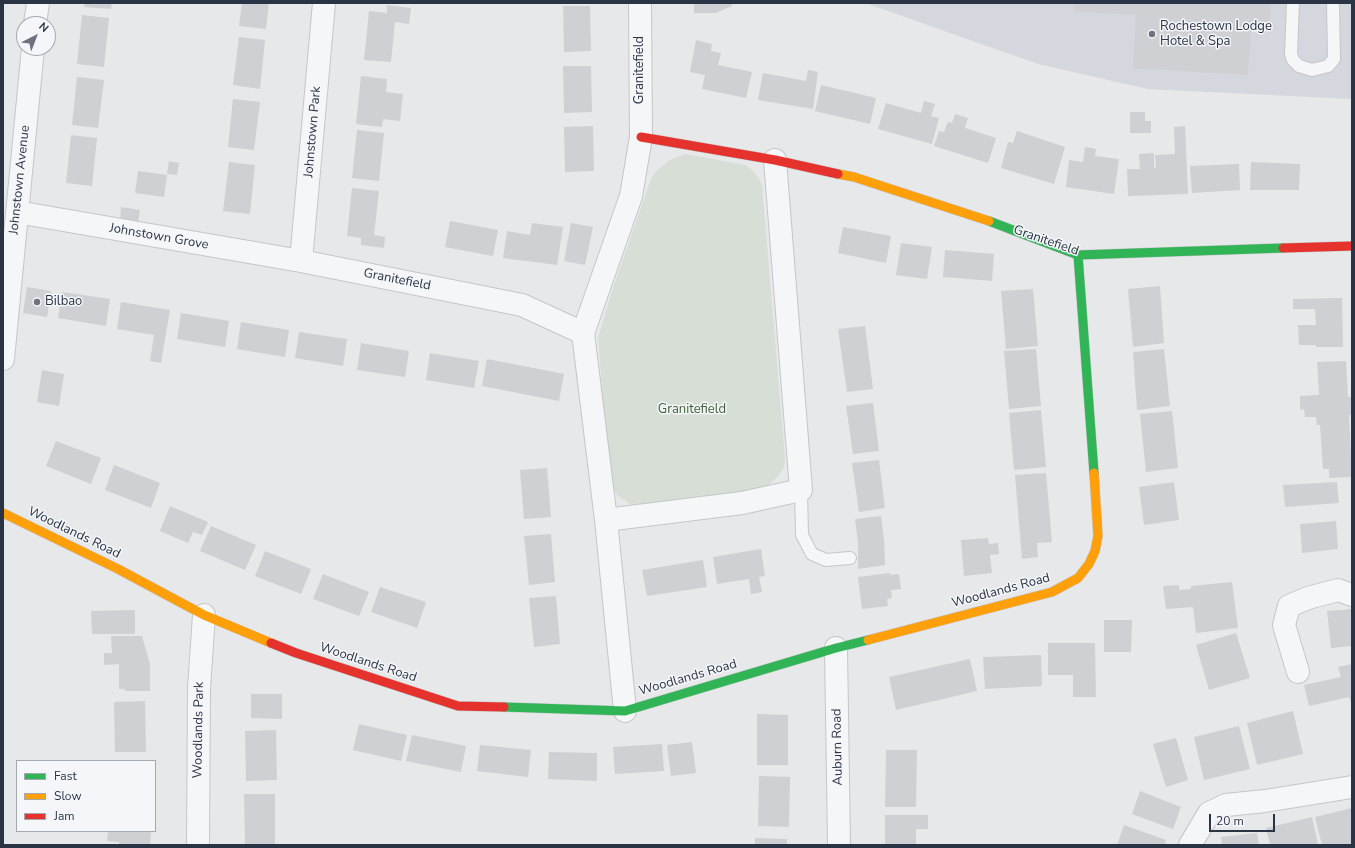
<!DOCTYPE html>
<style>
body{margin:0}
#map{position:relative;width:1355px;height:848px;overflow:hidden;background:#e6e8ea;font-family:"Nunito Sans",sans-serif}
canvas{display:block}
.frame{position:absolute;inset:0;border:4px solid #2b3445;pointer-events:none}
.legend{position:absolute;left:16px;top:760px;width:140px;height:72px;box-sizing:border-box;background:#f4f6f9;border:1px solid #a4a8b1;margin:0;padding:5px 7px;list-style:none;font-size:12px;color:#2b3445}
.legend li{display:flex;align-items:center;gap:8px;height:20px}
.legend b{width:20px;border:1px solid #a4a8b1}
.north{position:absolute;left:16px;top:16px;width:40px;height:40px;box-sizing:border-box;background:#f4f6f9;border:1px solid #a4a8b1;border-radius:50%;rotate:42deg;font-size:11px;font-weight:700;line-height:16px;text-align:center;color:#2b3445}
.north::after{content:'';display:block;margin:auto;width:14px;height:18px;background:#6c737f;clip-path:polygon(50% 0,100% 100%,50% 72%,0 100%)}
.scale{position:absolute;left:1209px;top:814px;width:66px;height:18px;box-sizing:border-box;border:2px solid #2b3445;border-top:0;padding-left:5px;font-size:12px;line-height:14px;white-space:nowrap;color:#2b3445;-webkit-text-stroke:3px #f4f6f9;paint-order:stroke}
</style>
<div id="map">
<canvas width="1355" height="848"></canvas>
<div class="frame"></div>
<ul class="legend">
<li><b style="height:5px;background:#30b455"></b>Fast</li>
<li><b style="height:5px;background:#ff9f0a"></b>Slow</li>
<li><b style="height:5px;background:#e5322d"></b>Jam</li>
</ul>
<div class="north">N</div>
<div class="scale">20 m</div>
</div>
<script>
const c = document.querySelector('canvas').getContext('2d');
c.lineJoin = 'round';
function paint(path, color) { c.fillStyle = color; c.fill(path, 'evenodd'); }
const shape = rows => new Path2D(rows.map(r => 'M' + r).join(''));
function stroke(path, color, width, dash) { c.strokeStyle = color; c.lineWidth = width; c.lineCap = dash ? 'butt' : 'round'; c.setLineDash(dash || []); c.stroke(path); }
function label(font, color, halo, rows, align = 'center') {
  c.font = font + ' "Nunito Sans",sans-serif'; c.lineWidth = 3; c.setLineDash([]); c.textBaseline = 'middle'; c.strokeStyle = halo; c.fillStyle = color; for (const [text, x, y, turn = 0] of rows) {
    c.save(); c.translate(x, y); c.rotate((+turn || 0) * Math.PI / 180); c.textAlign = isNaN(turn) ? turn : align; if (halo) c.strokeText(text, 0, 0); c.fillText(text, 0, 0); c.restore();
  }
}
paint(shape([
 [865,3,1352,3,1352,99,1148,89,1038,64]
]), '#d4d7dd');
paint(shape([
 [685,154,746,165,754,172,758,177,762,185,785,459,784,468,778,476,766,488,757,491,640,507,632,505,618,496,610,484,598,338,611,294,651,179,656,171,670,160]
]), '#d6ded6');
paint(shape([
 [85,3,112,3,111,9,84,7],
 [242,3,269,3,266,29,239,26],
 [694,3,732,3,732,6,716,13,694,13],
 [1074,3,1271,3,1269,28,1251,27,1248,75,1133,68,1136,15,1074,11],
 [387,5,411,8,409,24,395,22,391,62,364,60,369,11,387,13],
 [563,6,590,6,591,51,564,52],
 [82,15,109,18,104,67,77,64],
 [239,37,265,40,260,89,233,85],
 [696,40,712,44,711,51,721,53,718,65,752,72,746,98,702,89,705,75,690,72],
 [563,66,591,66,592,112,564,113],
 [808,70,818,72,813,109,758,100,763,73,806,81],
 [361,76,387,79,386,92,403,94,400,121,383,119,382,127,356,124],
 [77,77,104,80,98,128,72,125],
 [821,85,876,98,870,124,815,111],
 [233,99,260,102,254,150,228,147],
 [924,101,935,104,931,116,939,118,932,144,878,129,886,103,921,113],
 [1130,112,1145,112,1145,121,1151,121,1151,133,1130,133],
 [955,114,968,118,965,128,996,138,988,163,934,146,939,131,944,132,948,122,952,123],
 [593,126,594,171,565,172,564,127],
 [1185,126,1188,194,1128,196,1127,169,1140,169,1139,154,1154,153,1154,168,1156,168,1155,155,1175,154,1174,127],
 [357,130,384,133,379,181,352,178],
 [1017,131,1065,147,1054,184,1001,168,1008,142,1013,143],
 [71,135,97,138,92,186,66,183],
 [1085,147,1096,149,1095,156,1119,159,1114,194,1066,187,1069,160,1083,162],
 [169,161,179,163,177,175,167,174],
 [229,162,255,165,250,214,223,211],
 [1251,162,1300,164,1299,190,1250,190],
 [1239,164,1240,190,1192,193,1190,166],
 [138,171,167,175,164,197,135,193],
 [352,188,379,191,374,235,385,237,384,248,361,245,361,238,347,236],
 [121,207,140,210,138,223,120,221],
 [450,221,498,230,493,256,445,247],
 [532,223,563,227,557,265,503,258,507,231,530,235],
 [571,223,593,227,585,265,564,261],
 [843,227,891,236,886,263,838,253],
 [901,243,932,247,927,279,896,275],
 [945,250,994,254,992,281,943,277],
 [1160,286,1164,343,1133,347,1128,289],
 [27,287,51,291,47,317,23,313],
 [1033,289,1038,346,1006,349,1001,291],
 [62,292,110,299,106,326,58,318],
 [1342,298,1343,347,1316,347,1316,345,1299,345,1298,325,1316,325,1315,309,1293,309,1293,299],
 [121,302,170,310,161,363,150,361,154,335,117,329],
 [181,313,229,321,225,347,177,339],
 [241,322,289,330,285,357,237,349],
 [865,326,873,389,847,392,838,329],
 [299,332,347,339,343,366,295,358],
 [361,343,409,351,405,377,357,370],
 [1036,349,1041,406,1009,409,1004,351],
 [1164,349,1170,406,1137,410,1133,352],
 [430,353,479,361,474,388,426,380],
 [487,359,564,374,559,401,482,386],
 [1346,361,1348,397,1352,397,1352,415,1349,415,1352,477,1329,478,1329,469,1323,469,1320,425,1317,425,1316,417,1305,417,1304,409,1300,410,1300,396,1319,395,1317,362],
 [42,370,64,374,59,406,37,402],
 [873,403,879,451,853,454,846,406],
 [1041,410,1046,467,1014,470,1009,413],
 [1172,411,1178,468,1146,472,1140,414],
 [56,441,101,458,91,484,46,466],
 [879,460,885,508,859,512,852,463],
 [114,465,160,483,151,508,105,490],
 [547,468,551,517,524,519,520,470],
 [1046,473,1052,542,1037,543,1038,557,1022,559,1015,475],
 [1174,482,1179,520,1144,525,1139,487],
 [1337,482,1339,503,1285,507,1283,485],
 [170,506,208,522,202,535,193,532,188,543,160,531],
 [881,516,884,540,885,565,858,569,858,543,855,519],
 [1336,521,1338,549,1302,553,1300,524],
 [211,526,256,545,245,570,200,551],
 [551,534,555,582,529,585,524,536],
 [988,538,989,544,998,543,999,554,990,555,992,573,964,576,961,540],
 [761,549,765,576,759,577,762,592,751,594,749,579,717,584,713,557],
 [265,551,311,569,301,594,255,576],
 [703,560,707,587,647,596,642,570],
 [890,573,890,575,899,574,901,589,891,590,892,598,887,599,888,606,862,609,858,577],
 [323,574,369,592,359,616,313,599],
 [1232,582,1238,628,1196,633,1193,607,1166,609,1163,586,1179,585,1179,590,1191,589,1191,586],
 [380,587,426,602,417,628,371,612],
 [556,596,560,644,534,647,529,598],
 [1352,609,1352,646,1331,648,1327,611],
 [135,610,135,634,92,634,91,611],
 [1104,620,1132,620,1131,652,1104,652],
 [1236,633,1250,678,1209,690,1196,645],
 [111,636,142,636,150,664,150,691,125,691,125,689,119,689,119,664,104,665,104,653,112,653],
 [1048,643,1095,643,1096,697,1073,697,1073,675,1048,675],
 [1041,655,1042,686,985,689,983,657],
 [970,659,977,691,896,710,889,677],
 [1352,664,1352,706,1349,697,1309,706,1304,685,1341,677,1338,667],
 [251,694,282,694,282,719,251,718],
 [145,701,146,752,115,752,114,702],
 [1293,711,1303,754,1257,765,1247,723],
 [757,714,788,715,788,765,757,765],
 [359,724,407,735,401,761,353,750],
 [1239,726,1250,769,1204,780,1194,737],
 [276,730,277,780,246,781,245,731],
 [412,735,466,746,461,772,406,761],
 [1176,738,1188,780,1166,787,1153,744],
 [692,742,696,773,671,776,667,745],
 [662,744,664,771,615,774,613,747],
 [480,745,531,750,528,777,477,771],
 [886,750,917,750,916,807,885,807],
 [549,752,597,753,597,781,548,779],
 [759,776,790,777,789,827,758,826],
 [1140,791,1181,807,1173,829,1132,814],
 [244,794,275,794,275,844,245,844],
 [1352,808,1352,845,1322,845,1315,817],
 [885,815,928,815,928,829,916,829,916,845,885,845],
 [1312,817,1318,845,1270,845,1266,828],
 [1124,825,1166,840,1164,845,1117,845],
 [120,831,151,831,150,845,119,845,119,842,107,841,108,832,120,832],
 [1257,833,1259,845,1222,845,1221,837],
 [755,838,787,839,787,845,755,845]
]), '#ced0d3');
const lane = shape([
 [1293,3,1291,54,1293,60,1299,66,1312,70,1328,66,1334,59,1333,3],
 [801,490,802,535,812,554,826,560,850,558]
]);
const street = shape([
 [35,24,38,3],
 [17,212,301,261,522,305,583,333],
 [301,261,324,3],
 [3,359,33,48],
 [606,520,742,503,801,490,775,160],
 [836,648,839,845],
 [1298,672,1284,625,1289,606,1308,598,1338,590,1352,595],
 [625,711,606,520,583,333,631,196,641,137,640,3],
 [198,845,199,688,204,615],
 [1190,845,1209,813,1226,805,1265,801,1352,787]
]);
const fast = shape([
 [989,221,1078,255,1283,248],
 [1078,255,1094,473],
 [504,707,625,711,836,648,868,640]
]);
const slow = shape([
 [838,174,854,177,989,221],
 [3,513,118,569,204,615,271,643],
 [868,640,1052,592,1078,578,1089,564,1095,551,1098,536,1094,473]
]);
const jam = shape([
 [641,137,775,160,838,174],
 [1283,248,1352,246],
 [271,643,296,653,458,706,504,707]
]);
stroke(lane, '#c4c6c8', 14);
stroke(street, '#c4c6c8', 24);
stroke(fast, '#c4c6c8', 10);
stroke(slow, '#c4c6c8', 10);
stroke(jam, '#c4c6c8', 10);
stroke(lane, '#f5f6f7', 12);
stroke(street, '#f5f6f7', 22);
stroke(fast, '#30b455', 9);
stroke(slow, '#ff9f0a', 9);
stroke(jam, '#e5322d', 9);
for (const [x, y, r, color] of [
 [1152,34,4,"#6c737f"],
 [37,302,4,"#6c737f"]
]) { const dot = new Path2D(); dot.arc(x, y, r, 0, 2 * Math.PI); c.fillStyle = color; c.fill(dot); stroke(dot, '#f4f6f9', 1.5); }
label('13px', '#2b3445', '#f4f6f9', [
 ["Rochestown Lodge",1160,27],
 ["Hotel & Spa",1160,42],
 ["Bilbao",45,302]
], 'left');
label('13px', '#2b3445', '#f4f6f9', [
 ["Granitefield",640,70,-90],
 ["Johnstown Park",313,132,-85],
 ["Johnstown Avenue",20,180,-84],
 ["Johnstown Grove",159,237,10],
 ["Granitefield",1046,241,19],
 ["Granitefield",397,280,11],
 ["Woodlands Road",74,533,26],
 ["Woodlands Road",1001,591,-15],
 ["Woodlands Road",368,663,18],
 ["Woodlands Road",688,678,-16],
 ["Woodlands Park",199,730,-89],
 ["Auburn Road",838,747,-91]
]);
label('13px', '#3f6138', '#f4f6f9', [
 ["Granitefield",692,410]
]);
</script>
